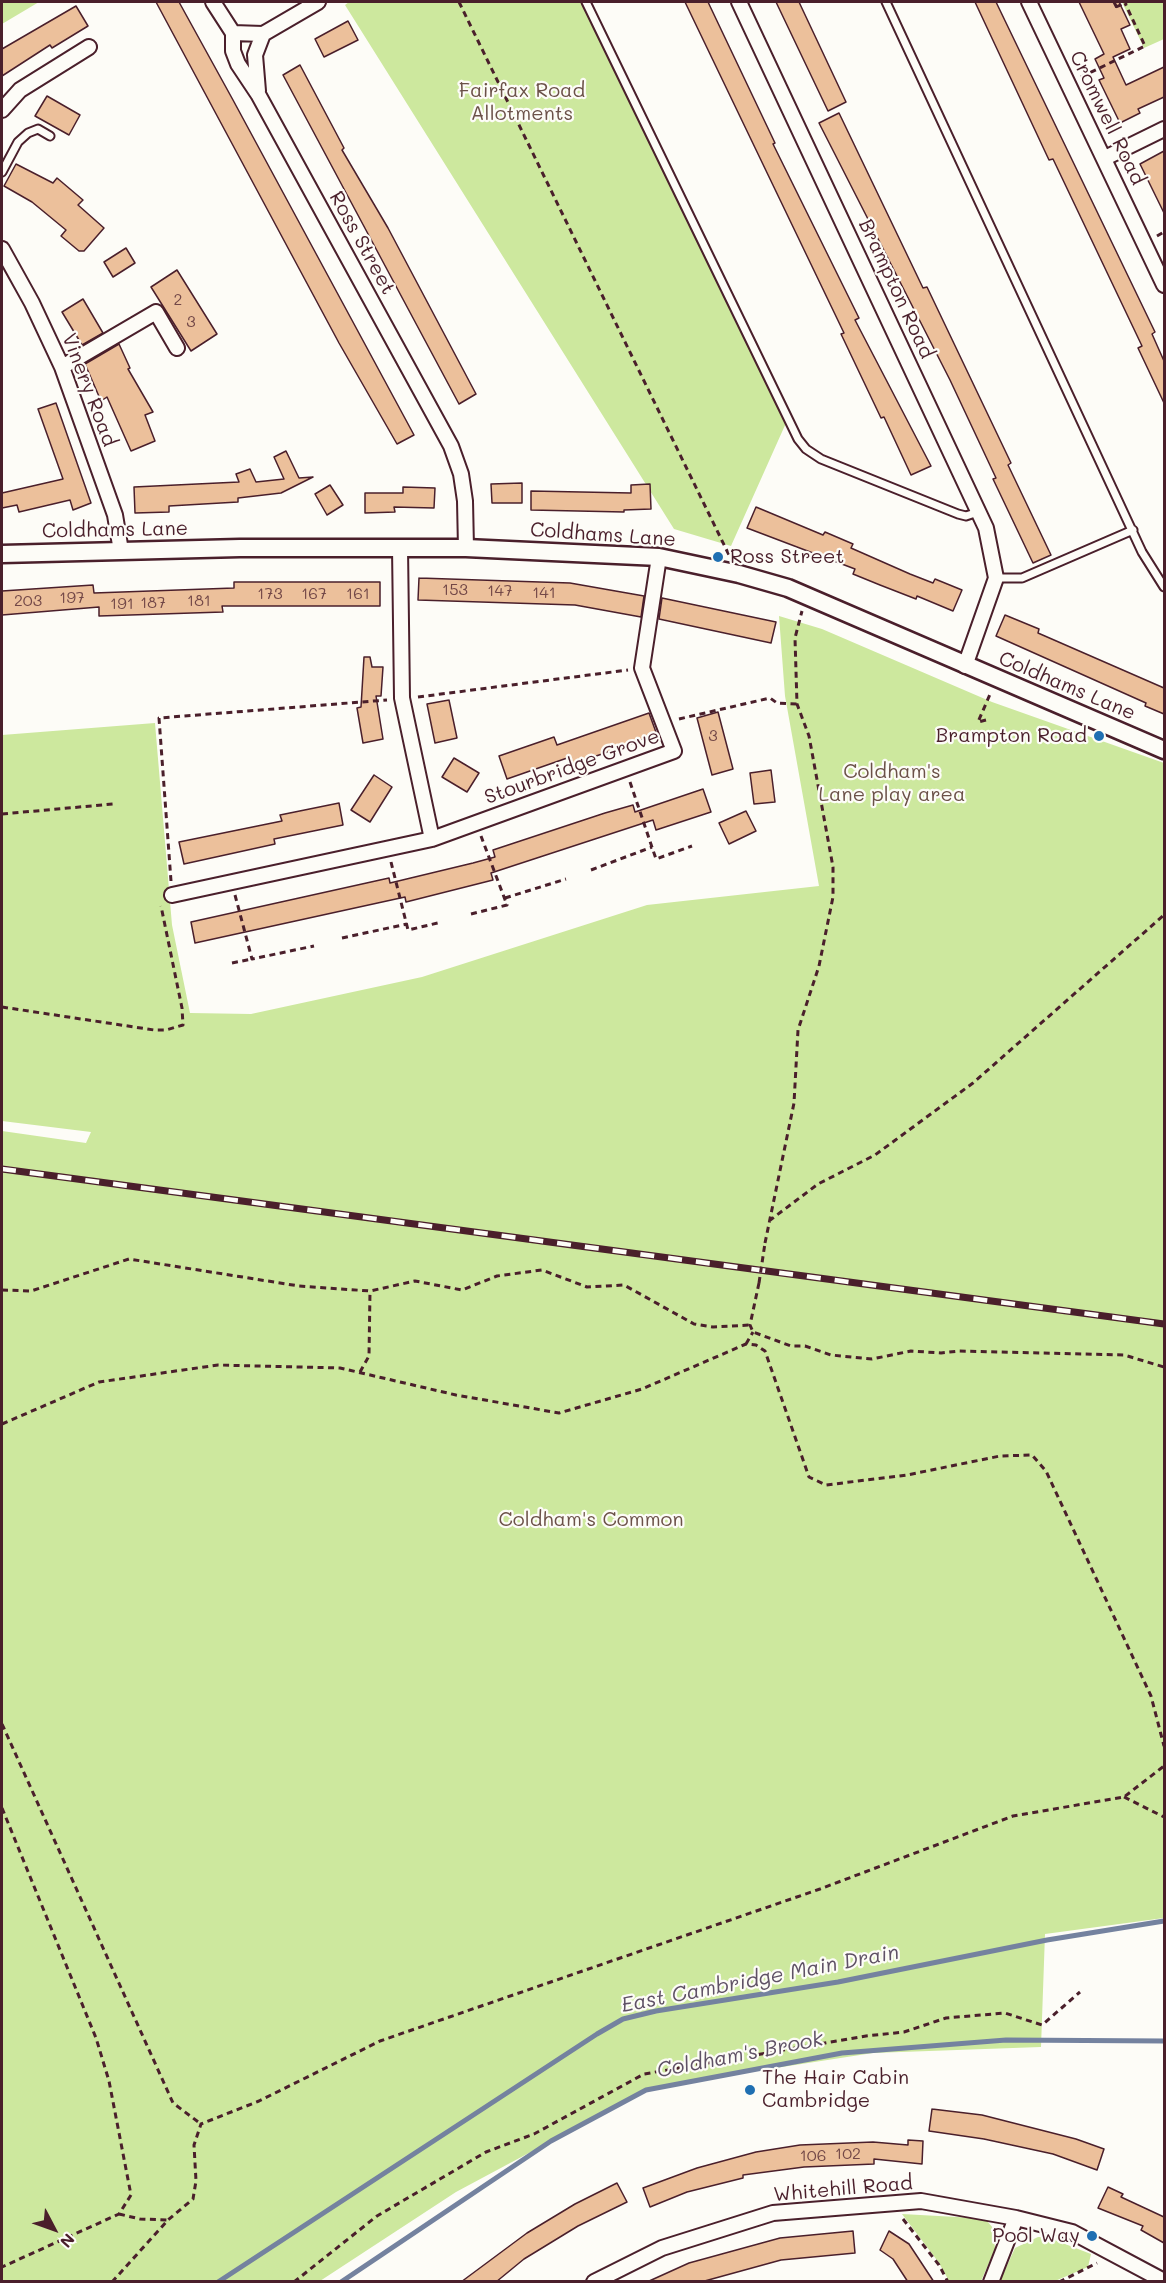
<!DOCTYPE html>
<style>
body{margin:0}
#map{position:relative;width:1166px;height:2283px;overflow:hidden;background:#fdfcf7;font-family:Mali,sans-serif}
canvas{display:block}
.frame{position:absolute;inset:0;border:3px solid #4a1f2b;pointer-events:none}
.north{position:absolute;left:24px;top:2199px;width:60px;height:60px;-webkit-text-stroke:4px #fdfcf7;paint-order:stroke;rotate:131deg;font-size:16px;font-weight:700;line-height:24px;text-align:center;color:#4a1f2b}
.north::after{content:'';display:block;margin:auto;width:21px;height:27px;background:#4a1f2b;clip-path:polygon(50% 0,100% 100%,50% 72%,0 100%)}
</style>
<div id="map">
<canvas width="1166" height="2283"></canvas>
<div class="frame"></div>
<div class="north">N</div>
</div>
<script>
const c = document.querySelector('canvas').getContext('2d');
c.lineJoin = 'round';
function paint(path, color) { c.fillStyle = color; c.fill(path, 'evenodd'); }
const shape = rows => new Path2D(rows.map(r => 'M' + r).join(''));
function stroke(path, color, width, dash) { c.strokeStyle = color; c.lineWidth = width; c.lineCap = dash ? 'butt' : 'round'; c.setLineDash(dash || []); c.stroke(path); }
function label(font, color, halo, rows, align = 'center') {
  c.font = font + ' Mali,sans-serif'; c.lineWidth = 4.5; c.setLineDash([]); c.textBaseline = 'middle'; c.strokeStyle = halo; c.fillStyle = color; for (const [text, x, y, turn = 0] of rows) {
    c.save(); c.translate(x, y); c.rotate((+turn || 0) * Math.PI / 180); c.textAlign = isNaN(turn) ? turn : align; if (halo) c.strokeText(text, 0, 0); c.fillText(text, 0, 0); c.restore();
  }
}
paint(shape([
 [2,2,39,2,2,24],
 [349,2,581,2,786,423,731,546,674,529,345,5],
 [1122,2,1164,2,1164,39,1144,48],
 [779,616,822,629,992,702,1164,763,1164,1918,1045,1934,1041,2047,873,2053,652,2087,456,2192,320,2281,2,2281,2,1131,86,1143,91,1132,2,1121,2,735,155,723,172,925,190,1013,251,1014,422,977,647,905,819,886,785,696],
 [902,2214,975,2218,987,2221,993,2228,995,2249,981,2281,949,2281,939,2263],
 [1038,2237,1047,2237,1091,2254,1088,2267,1055,2281,1000,2281,1015,2248]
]), '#cde89e');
stroke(shape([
 [218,2282,597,2034,623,2019,656,2011,838,1982,1047,1940,1164,1921],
 [341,2282,551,2141,646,2090,842,2053,1006,2040,1164,2041]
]), '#74829f', 5);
const building = shape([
 [156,2,179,2,233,100,414,435,397,444,339,343,156,2],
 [685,2,708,2,775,143,773,144,859,318,855,320,931,466,911,475,884,417,881,418,841,334,844,333,685,2],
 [776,2,799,2,846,102,828,111,776,2],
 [975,2,996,2,1155,332,1152,334,1164,361,1164,403,1138,348,1142,346,1053,159,1049,160,975,2],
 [1079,2,1119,2,1130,25,1121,29,1130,49,1113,57,1126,85,1164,67,1164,97,1138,109,1140,113,1120,123,1099,80,1104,78,1095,59,1104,54,1079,2],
 [76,6,88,26,52,48,50,45,2,76,2,49,76,6],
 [348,21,358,40,324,57,315,39,348,21],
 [300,65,344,148,342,150,388,228,476,394,459,404,283,75,300,65],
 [47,96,80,115,69,135,35,116,47,96],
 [839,113,923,288,927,287,1011,463,1008,465,1051,555,1033,563,993,479,996,478,950,380,819,123,839,113],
 [1164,151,1164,213,1140,164,1164,151],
 [16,164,53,183,57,178,83,200,78,205,104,228,84,251,79,251,61,236,66,230,32,202,4,186,16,164],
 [126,248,135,263,113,277,104,262,126,248],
 [177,270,217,334,191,351,151,287,177,270],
 [83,299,103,333,82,345,62,312,83,299],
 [119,344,130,368,128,369,153,412,145,415,155,441,131,451,107,397,101,401,85,364,119,344],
 [56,403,91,503,73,510,70,500,19,512,17,505,2,508,2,493,63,479,38,409,56,403],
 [286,451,299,478,313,477,281,493,238,498,238,502,169,506,169,512,135,513,134,487,239,482,236,474,250,469,256,482,284,479,274,457,286,451],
 [522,483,522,503,492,503,491,484,522,483],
 [650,484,651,509,624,510,624,512,531,510,531,491,631,493,631,485,650,484],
 [330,485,343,505,327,515,315,494,330,485],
 [403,487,435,488,434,508,394,507,395,512,365,513,365,493,403,493,403,487],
 [756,507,823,535,825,532,853,544,851,548,910,574,933,583,935,579,962,590,953,611,917,596,916,599,880,585,853,574,855,569,747,528,756,507],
 [419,578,570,583,644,596,641,617,575,605,418,600,419,578],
 [234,582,380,582,380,606,222,606,223,612,99,616,99,607,2,615,2,591,93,585,94,593,234,588,234,582],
 [662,598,776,622,771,643,659,619,662,598],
 [1005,615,1039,629,1038,633,1164,688,1164,714,1145,706,1146,703,996,636,1005,615],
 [364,657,370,657,372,667,383,667,381,696,376,696,383,739,363,743,357,708,361,707,364,657],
 [449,700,457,738,435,743,427,704,449,700],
 [718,712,733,769,712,775,697,718,718,712],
 [649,713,657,735,573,764,570,757,507,779,499,756,554,737,557,745,649,713],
 [454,758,479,773,467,792,442,777,454,758],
 [771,770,775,802,754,804,750,773,771,770],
 [374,775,392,787,370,822,351,810,374,775],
 [703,789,711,812,656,830,653,820,491,873,493,880,406,902,405,897,195,943,191,922,389,878,390,883,473,863,495,857,493,850,605,813,633,805,635,812,703,789],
 [339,803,343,825,274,839,275,844,184,864,179,842,282,821,280,815,339,803],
 [746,811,756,831,729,844,719,823,746,811],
 [932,2109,982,2115,1076,2139,1104,2149,1097,2170,1053,2154,984,2139,929,2131,932,2109],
 [908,2140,923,2141,922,2164,874,2159,874,2164,804,2167,743,2175,743,2178,687,2192,650,2207,643,2188,697,2168,756,2152,800,2145,873,2142,908,2145,908,2140],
 [617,2183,627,2202,578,2226,524,2259,496,2282,461,2282,527,2233,575,2204,617,2183],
 [1108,2187,1123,2194,1121,2197,1164,2217,1164,2243,1141,2230,1143,2226,1098,2208,1108,2187],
 [853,2231,855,2253,781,2260,701,2282,647,2282,689,2263,780,2238,853,2231],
 [889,2231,909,2244,934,2282,908,2282,893,2259,880,2250,889,2231]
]);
paint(building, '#ecc09b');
stroke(building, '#4a1f2b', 1.5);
const service = shape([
 [586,2,798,439,806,449,821,459,958,514,966,516,978,512],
 [886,2,1142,552,1164,587],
 [2,172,18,142,28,133,38,129,50,136],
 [996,578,1022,578,1133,530]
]);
const minor = shape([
 [213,2,233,33,233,51,238,64,258,94,451,446,461,474,465,501,466,548],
 [739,2,986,528,996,578,965,666],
 [1029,2,1164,285],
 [233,33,263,34,318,2],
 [258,91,255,55,263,34],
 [2,110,20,90,89,47],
 [1105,158,1164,129],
 [2,249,32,303,62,367,115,515,121,551],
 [62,367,156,312,177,348],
 [400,548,402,698,432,839],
 [172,895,432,839,674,751,642,668,659,557],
 [594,2282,662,2248,773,2213,921,2201,1016,2218,1072,2232,1164,2281],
 [991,2282,1016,2218]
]);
const tertiary = shape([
 [2,554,240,548,466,548,659,557,739,574,788,588,1164,750]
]);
stroke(service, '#4a1f2b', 11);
stroke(minor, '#4a1f2b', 18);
stroke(tertiary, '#4a1f2b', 21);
stroke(shape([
 [459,2,729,555],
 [1114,2,1118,10],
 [1116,7,1127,2],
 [1081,77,1145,46,1125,3],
 [1157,236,1164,232],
 [418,697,628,670],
 [679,719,770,698,777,703,797,704],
 [986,720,978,722,991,692],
 [630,782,656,859,692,846],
 [2,814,113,804],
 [391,862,408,930,442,922],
 [591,870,652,847],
 [171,881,159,718,387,700],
 [235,895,252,959,314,946],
 [505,898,566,879],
 [471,914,507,905,481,836],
 [342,938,407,924],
 [232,963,252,959],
 [2,1007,154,1030,166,1030,183,1025,182,1008,161,906],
 [769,1221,818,1184,875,1155,973,1083,1164,915],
 [765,1243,794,1103,798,1030,819,966,833,897,833,867,809,736,797,704,795,638,802,611],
 [759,1283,750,1325,753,1332,791,1346,805,1346,831,1355,872,1359,911,1351,941,1353,959,1351,1124,1355,1164,1367],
 [2,1290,31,1291,129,1259,299,1286,370,1291,415,1281,462,1290,497,1276,542,1270,587,1287,624,1285,694,1324,713,1327,750,1325],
 [746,1344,753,1332],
 [360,1372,369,1356,370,1291],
 [2,1424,99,1382,218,1365,340,1368,456,1395,559,1413,642,1389,746,1344,756,1345,765,1351,809,1477,826,1485,907,1475,1000,1456,1032,1455,1046,1471,1151,1696,1164,1746],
 [2,1724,173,2103,201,2124],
 [1124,1797,1164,1817],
 [2,1808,96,2038,109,2081,131,2195,119,2214,2,2267],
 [119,2214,140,2219,167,2220],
 [903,2219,939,2265,948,2282],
 [112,2282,168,2220,193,2199,196,2181,194,2145,201,2124,259,2101,380,2041,820,1889,1013,1816,1124,1797,1164,1766],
 [294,2282,377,2216,486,2152,534,2134,644,2074,866,2036,904,2032,946,2018,1005,2013,1042,2025,1080,1992],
 [1059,2282,1097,2263]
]), '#4a1f2b', 3, [6, 4.5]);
stroke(service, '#fdfcf7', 7);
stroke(minor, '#fdfcf7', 14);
stroke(tertiary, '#fdfcf7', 16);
const rail = shape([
 [2,1169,1164,1324]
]);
stroke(rail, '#4a1f2b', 7);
stroke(rail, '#fdfcf7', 4.5, [14]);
stroke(shape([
 [759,1283,765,1243]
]), '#4a1f2b', 3, [6, 4.5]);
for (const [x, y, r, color] of [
 [718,557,6,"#1f6fb2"],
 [1099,736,6,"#1f6fb2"],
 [750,2090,6,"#1f6fb2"],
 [1092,2236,6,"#1f6fb2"]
]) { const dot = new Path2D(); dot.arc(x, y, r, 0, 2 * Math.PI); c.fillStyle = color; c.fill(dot); stroke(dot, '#fdfcf7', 2); }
label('16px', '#724747', null, [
 ["2",178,300],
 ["3",191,322],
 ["153",455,590],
 ["147",500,591],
 ["141",544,593],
 ["173",270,594],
 ["167",314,594],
 ["161",358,594],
 ["197",72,598],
 ["203",28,601],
 ["181",199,601],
 ["187",153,603],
 ["191",122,604],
 ["3",713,736],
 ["102",848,2154],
 ["106",813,2156]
]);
label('20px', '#6b5148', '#fdfcf7', [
 ["Fairfax Road",522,91],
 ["Allotments",522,114],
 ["Coldham's",892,772],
 ["Lane play area",892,795],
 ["Coldham's Common",591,1520]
]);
label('20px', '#4a1f2b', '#fdfcf7', [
 ["Cromwell Road",1107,118,64],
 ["Ross Street",362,243,61],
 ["Brampton Road",896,289,65],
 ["Vinery Road",89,390,69],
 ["Coldhams Lane",115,530,-1],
 ["Coldhams Lane",603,535,4],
 ["Coldhams Lane",1067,686,23],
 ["Stourbridge Grove",572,767,-20],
 ["Whitehill Road",843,2189,-5]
]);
label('20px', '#4a1f2b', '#fdfcf7', [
 ["Ross Street",730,557],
 ["Brampton Road",1087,736,"right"],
 ["The Hair Cabin",762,2078],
 ["Cambridge",762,2101],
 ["Pool Way",1080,2236,"right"]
], 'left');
label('italic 21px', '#5f5165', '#fdfcf7', [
 ["East Cambridge Main Drain",760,1979,-11],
 ["Coldham's Brook",740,2055,-11]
]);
</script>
